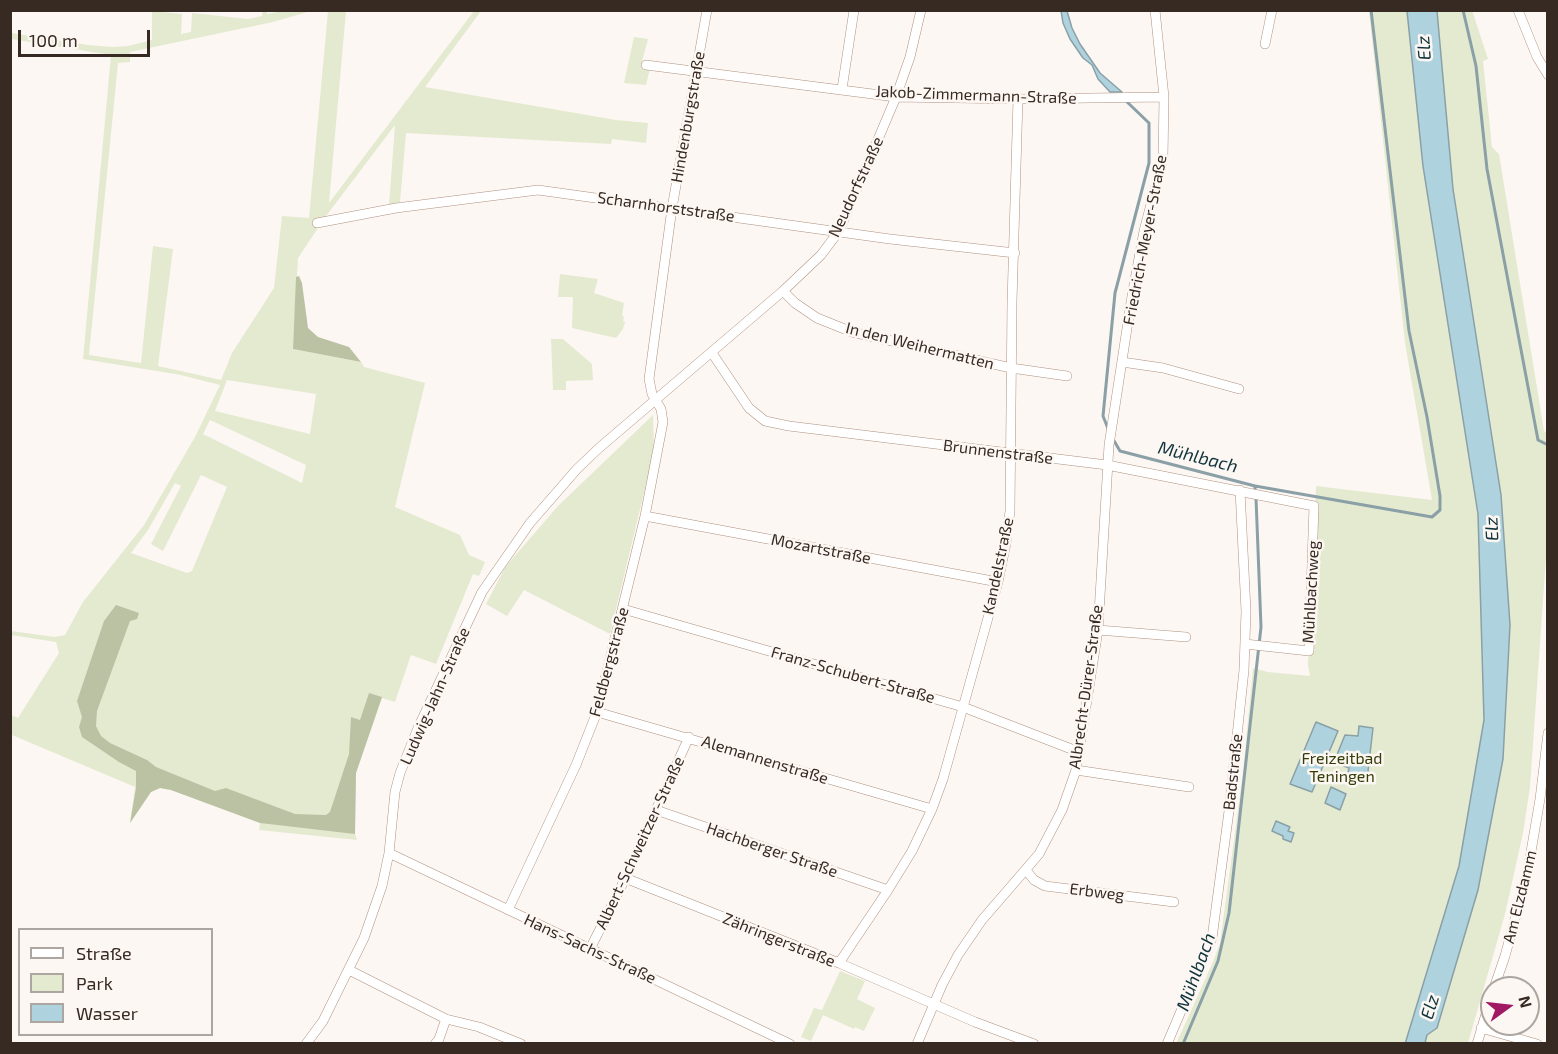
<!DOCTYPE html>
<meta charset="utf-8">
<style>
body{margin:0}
#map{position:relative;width:1558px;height:1054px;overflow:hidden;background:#fdf7f3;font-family:"Exo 2",sans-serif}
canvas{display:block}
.frame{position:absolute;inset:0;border:12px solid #362a23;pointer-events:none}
.legend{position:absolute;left:18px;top:928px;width:195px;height:108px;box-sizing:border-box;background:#fdf7f3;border:2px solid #ada5a0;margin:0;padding:8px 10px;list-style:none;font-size:18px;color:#362a23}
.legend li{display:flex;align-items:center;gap:12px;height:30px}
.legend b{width:30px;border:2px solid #ada5a0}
.north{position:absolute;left:1480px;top:976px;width:60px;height:60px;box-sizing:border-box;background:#fdf7f3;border:2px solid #ada5a0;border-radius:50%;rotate:75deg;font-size:16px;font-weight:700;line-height:24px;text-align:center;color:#362a23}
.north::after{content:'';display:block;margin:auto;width:21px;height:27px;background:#a11863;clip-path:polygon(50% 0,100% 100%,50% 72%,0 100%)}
.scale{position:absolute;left:18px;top:30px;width:132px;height:27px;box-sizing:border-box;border:3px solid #362a23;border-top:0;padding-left:8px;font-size:18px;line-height:21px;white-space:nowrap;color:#362a23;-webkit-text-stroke:4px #fdf7f3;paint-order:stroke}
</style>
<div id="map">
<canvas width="1558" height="1054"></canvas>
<div class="frame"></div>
<ul class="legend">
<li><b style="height:8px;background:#fff"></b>Straße</li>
<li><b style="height:16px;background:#e4ead0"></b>Park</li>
<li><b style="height:16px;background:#aed3de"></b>Wasser</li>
</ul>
<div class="north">N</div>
<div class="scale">100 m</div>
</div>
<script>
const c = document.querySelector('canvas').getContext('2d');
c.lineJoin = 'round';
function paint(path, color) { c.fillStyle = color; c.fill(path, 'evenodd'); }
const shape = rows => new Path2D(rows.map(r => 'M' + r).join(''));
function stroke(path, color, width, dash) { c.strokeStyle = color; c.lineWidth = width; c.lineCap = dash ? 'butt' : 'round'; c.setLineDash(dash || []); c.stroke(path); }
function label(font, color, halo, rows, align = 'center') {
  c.font = font + ' "Exo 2",sans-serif'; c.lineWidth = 5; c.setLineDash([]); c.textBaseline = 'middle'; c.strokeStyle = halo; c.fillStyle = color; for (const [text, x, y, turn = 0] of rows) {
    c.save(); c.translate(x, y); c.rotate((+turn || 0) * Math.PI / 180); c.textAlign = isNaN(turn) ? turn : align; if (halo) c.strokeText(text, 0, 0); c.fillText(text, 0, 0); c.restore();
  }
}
paint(shape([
 [1472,10,1488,59,1483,61,1492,147,1499,154,1544,431,1547,433,1547,543,1530,787,1523,833,1505,914,1468,1043,1425,1044,1427,1035,1437,1028,1478,890,1503,759,1510,625,1501,495,1453,189,1437,11],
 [152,11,182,14,181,34,191,32,192,13,248,19,262,16,263,11,267,11,267,14,282,11,311,11,273,22,130,52,130,62,118,63,89,355,141,363,153,246,173,249,158,366,221,380,232,353,274,288,282,216,309,218,328,11,346,11,329,203,474,11,481,11,425,87,616,120,648,123,646,143,612,139,611,144,406,133,400,202,389,205,395,125,326,216,298,258,293,349,361,362,364,367,425,383,395,507,460,535,469,555,485,562,479,576,473,574,436,664,411,655,395,702,382,698,356,773,355,834,357,840,259,830,260,823,171,790,160,788,151,792,130,823,135,787,12,735,11,737,11,715,18,718,59,653,56,642,11,635,11,631,55,637,65,635,83,602,144,525,195,437,220,385,181,375,83,359,111,55,11,39,11,33,88,45,113,47,128,46,152,40],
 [227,380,316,394,310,434,215,411],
 [210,420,306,465,302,483,203,434],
 [201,475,227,487,192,571,187,573,131,553,148,530,175,483,181,486,151,544,163,551],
 [1369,11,1407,11,1423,166,1478,514,1484,720,1459,866,1405,1043,1176,1044,1213,962,1220,943,1243,773,1253,668,1268,672,1310,676,1308,665,1316,486,1432,500,1405,343],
 [634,37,648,39,641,65,650,68,646,85,624,83],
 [560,274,598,279,594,293,624,303,622,316,624,316,623,321,625,322,623,329,616,338,572,328,573,297,558,297],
 [551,339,563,339,592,364,593,380,566,381,566,390,553,390],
 [653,415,654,451,610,634,524,590,507,616,486,604,506,566,558,506],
 [840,971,865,981,857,999,875,1008,864,1031,855,1027,854,1029,823,1015,811,1041,801,1037,814,1008,822,1010]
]), '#e4ead0');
paint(shape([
 [299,276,302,283,308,328,318,337,349,347,361,362,293,349,296,277],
 [116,605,139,613,137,619,130,621,97,711,96,726,101,736,110,743,147,760,156,767,215,791,226,788,295,814,326,815,330,812,349,754,351,717,360,720,369,693,382,697,356,773,355,834,260,823,171,790,160,788,151,792,130,823,136,788,136,771,119,762,82,737,79,727,82,717,77,701,104,621]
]), '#bbc2a3');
const water = shape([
 [1061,11,1067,11,1072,28,1080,44,1100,73,1122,92,1110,92,1098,79,1092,65,1083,58,1070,39,1063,23,1061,11],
 [1437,11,1453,189,1501,495,1510,625,1503,759,1478,890,1437,1028,1427,1035,1425,1043,1405,1044,1459,866,1484,720,1478,514,1423,166,1407,11,1437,11],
 [1316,722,1338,731,1312,792,1290,784,1316,722],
 [1359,726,1373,728,1367,780,1347,778,1349,768,1334,762,1345,735,1358,736,1359,726],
 [1331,787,1346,794,1340,810,1325,803,1331,787],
 [1276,821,1290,827,1288,831,1294,833,1291,842,1283,839,1283,836,1272,831,1276,821]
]);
paint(water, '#aed3de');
stroke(water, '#8aa0a6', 1.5);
stroke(shape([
 [1463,10,1476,66,1487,169,1538,440,1548,445],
 [1109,431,1103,416,1115,293,1149,163,1149,123,1125,100],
 [1113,439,1120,451,1255,486,1255,491],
 [1255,486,1432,517,1440,510,1440,496,1427,417,1409,331,1371,10],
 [1183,1044,1218,961,1229,913,1261,627,1256,498]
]), '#8aa0a6', 3);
const minor = shape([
 [1518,10,1537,57,1548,75],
 [1265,44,1272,10],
 [646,65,896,97,1018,99,1164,97],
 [842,89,854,10],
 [317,223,396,208,538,190,890,239,1015,253],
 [783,291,795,303,817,318,852,332,1011,368,1067,376],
 [712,353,749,408,765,421,789,426,1107,465,1314,506,1309,651,1245,644],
 [1122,362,1163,368,1239,389],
 [645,516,998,582],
 [623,609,963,707,1079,752],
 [1098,630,1186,637],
 [597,712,932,809],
 [1076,770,1189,787],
 [656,810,888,890],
 [389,853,790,1044],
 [1026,870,1034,880,1045,886,1174,902],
 [625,878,839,963,975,1022,1034,1044],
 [508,910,576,765,597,712,645,516,663,422,661,409,652,394,649,379,672,208,707,10],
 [590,949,621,887,689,737],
 [839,963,888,890,912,851,932,809,943,779,998,582,1006,543,1010,511,1012,302,1018,99],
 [349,970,446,1019,479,1027,521,1044],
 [1494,988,1505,956,1527,875,1540,799,1548,733],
 [1481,1028,1537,1044],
 [306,1044,323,1021,364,938,382,886,389,853,395,792,400,773,418,728,482,592,530,523,577,469,599,448,783,291,821,255,839,231,896,97,910,57,921,10],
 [435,1044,439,1039,446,1019],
 [917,1044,942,985,958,955,982,920,1039,854,1062,810,1076,770,1098,630,1109,445,1132,296,1144,231,1163,158,1164,97,1155,10],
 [1167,1044,1212,938,1229,811,1244,670,1246,611,1240,490],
 [1477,1044,1492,994]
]);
stroke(minor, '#af917f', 10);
stroke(minor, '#fff', 9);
label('16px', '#362a23', '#fdf7f3', [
 ["Jakob-Zimmermann-Straße",976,95,2],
 ["Hindenburgstraße",688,117,-80],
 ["Neudorfstraße",856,187,-65],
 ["Scharnhorststraße",666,207,8],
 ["Friedrich-Meyer-Straße",1145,240,-79],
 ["In den Weihermatten",920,346,14],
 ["Brunnenstraße",998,452,7],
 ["Mozartstraße",821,549,11],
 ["Kandelstraße",998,566,-78],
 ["Mühlbachweg",1311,592,-87],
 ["Feldbergstraße",609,662,-75],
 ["Franz-Schubert-Straße",853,675,16],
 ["Albrecht-Dürer-Straße",1086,687,-82],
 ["Ludwig-Jahn-Straße",435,696,-66],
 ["Alemannenstraße",765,760,17],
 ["Badstraße",1233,772,-84],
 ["Albert-Schweitzer-Straße",640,843,-65],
 ["Hachberger Straße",772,850,19],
 ["Erbweg",1097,892,7],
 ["Am Elzdamm",1520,897,-76],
 ["Zähringerstraße",779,940,22],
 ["Hans-Sachs-Straße",590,949,25]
]);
label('16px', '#343c07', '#fdf7f3', [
 ["Freizeitbad",1342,759],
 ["Teningen",1342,777]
]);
label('italic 18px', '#10343d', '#fdf7f3', [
 ["Elz",1424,48,-95],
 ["Mühlbach",1198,457,14],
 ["Elz",1492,529,-93],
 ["Mühlbach",1196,972,-70],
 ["Elz",1430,1007,-73]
]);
</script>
